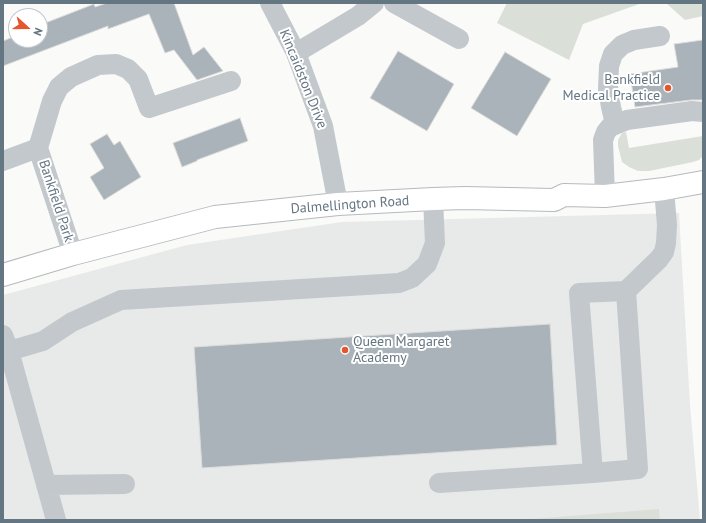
<!DOCTYPE html>
<style>
body{margin:0}
#map{position:relative;width:706px;height:523px;overflow:hidden;background:#fafaf8;font-family:"PT Sans",sans-serif}
canvas{display:block}
.frame{position:absolute;inset:0;border:4px solid #657683;pointer-events:none}
.north{position:absolute;left:8px;top:8px;width:40px;height:40px;box-sizing:border-box;background:#fff;border:1px solid #c1c8cd;border-radius:50%;rotate:111deg;font-size:11px;font-weight:700;line-height:16px;text-align:center;color:#657683}
.north::after{content:'';display:block;margin:auto;width:14px;height:18px;background:#e4572e;clip-path:polygon(50% 0,100% 100%,50% 72%,0 100%)}
</style>
<div id="map">
<canvas width="706" height="523"></canvas>
<div class="frame"></div>
<div class="north">N</div>
</div>
<script>
const c = document.querySelector('canvas').getContext('2d');
c.lineJoin = 'round';
function paint(path, color) { c.fillStyle = color; c.fill(path, 'evenodd'); }
const shape = rows => new Path2D(rows.map(r => 'M' + r).join(''));
function stroke(path, color, width, dash) { c.strokeStyle = color; c.lineWidth = width; c.lineCap = dash ? 'butt' : 'round'; c.setLineDash(dash || []); c.stroke(path); }
function label(font, color, halo, rows, align = 'center') {
  c.font = font + ' "PT Sans",sans-serif'; c.lineWidth = 4; c.setLineDash([]); c.textBaseline = 'middle'; c.strokeStyle = halo; c.fillStyle = color; for (const [text, x, y, turn = 0] of rows) {
    c.save(); c.translate(x, y); c.rotate((+turn || 0) * Math.PI / 180); c.textAlign = isNaN(turn) ? turn : align; if (halo) c.strokeText(text, 0, 0); c.fillText(text, 0, 0); c.restore();
  }
}
paint(shape([
 [679,213,690,405,700,520,3,520,3,295,187,245,342,222]
]), '#e8e9e9');
paint(shape([
 [507,3,642,3,583,24,569,60,497,23],
 [666,3,703,3,703,16,685,20],
 [626,132,629,148,703,136,703,156,699,160,693,162,649,171,638,171,629,167,622,162,618,146,618,140,622,133],
 [659,509,660,520,520,520]
]), '#dadfd7');
const building = shape([
 [107,3,174,3,193,55,204,47,223,71,197,80,174,50,165,53,149,14,108,29,108,26,3,66,3,41,13,37,13,35,16,34,16,40,40,40,40,25,94,4,95,7,107,3],
 [703,40,703,100,691,100,635,107,630,74,678,67,674,44,703,40],
 [398,51,454,84,427,131,370,98,398,51],
 [505,52,551,79,517,136,471,108,505,52],
 [240,118,248,141,197,160,197,161,182,167,173,143,240,118],
 [107,134,114,145,120,141,141,177,104,200,90,177,104,168,90,144,107,134],
 [550,324,557,445,202,468,194,347,550,324]
]);
paint(building, '#aab3b9');
stroke(building, '#dcdcda', 1);
const major = shape([
 [3,275,73,254,215,217,338,204,433,199,465,198,554,200,564,195,605,196,664,189,703,182]
]);
stroke(major, '#b5babe', 24);
stroke(shape([
 [270,3,296,53,323,126,338,204],
 [394,3,459,39],
 [296,53,358,16,374,3],
 [615,124,611,107,608,89,609,66,613,54,622,45,634,40,660,36],
 [38,148,52,101,59,87,71,77,98,65,116,64,128,69,138,79,149,108,231,81],
 [3,161,38,148,73,254],
 [605,196,603,140,606,132,610,127,627,120,692,111,703,112],
 [626,291,638,469,593,473,579,293,626,291,659,259,664,252,666,243,667,225,664,189],
 [3,335,9,351,56,520],
 [9,351,43,341,72,322,121,300,399,283,412,278,427,264,435,243,433,199],
 [439,483,593,473],
 [46,485,125,484]
]), '#c3c8cc', 20);
stroke(major, '#fff', 22);
for (const [x, y, r, color] of [
 [668,88,4,"#e4572e"],
 [345,350,4,"#e4572e"]
]) { const dot = new Path2D(); dot.arc(x, y, r, 0, 2 * Math.PI); c.fillStyle = color; c.fill(dot); stroke(dot, '#fff', 1.5); }
label('14px', '#657683', '#fff', [
 ["Kincaidston Drive",303,79,68],
 ["Bankfield Park",56,201,72],
 ["Dalmellington Road",350,205,-4]
]);
label('14px', '#657683', '#fff', [
 ["Bankfield",660,80],
 ["Medical Practice",660,96],
 ["Queen Margaret",353,342,"left"],
 ["Academy",353,358,"left"]
], 'right');
</script>
